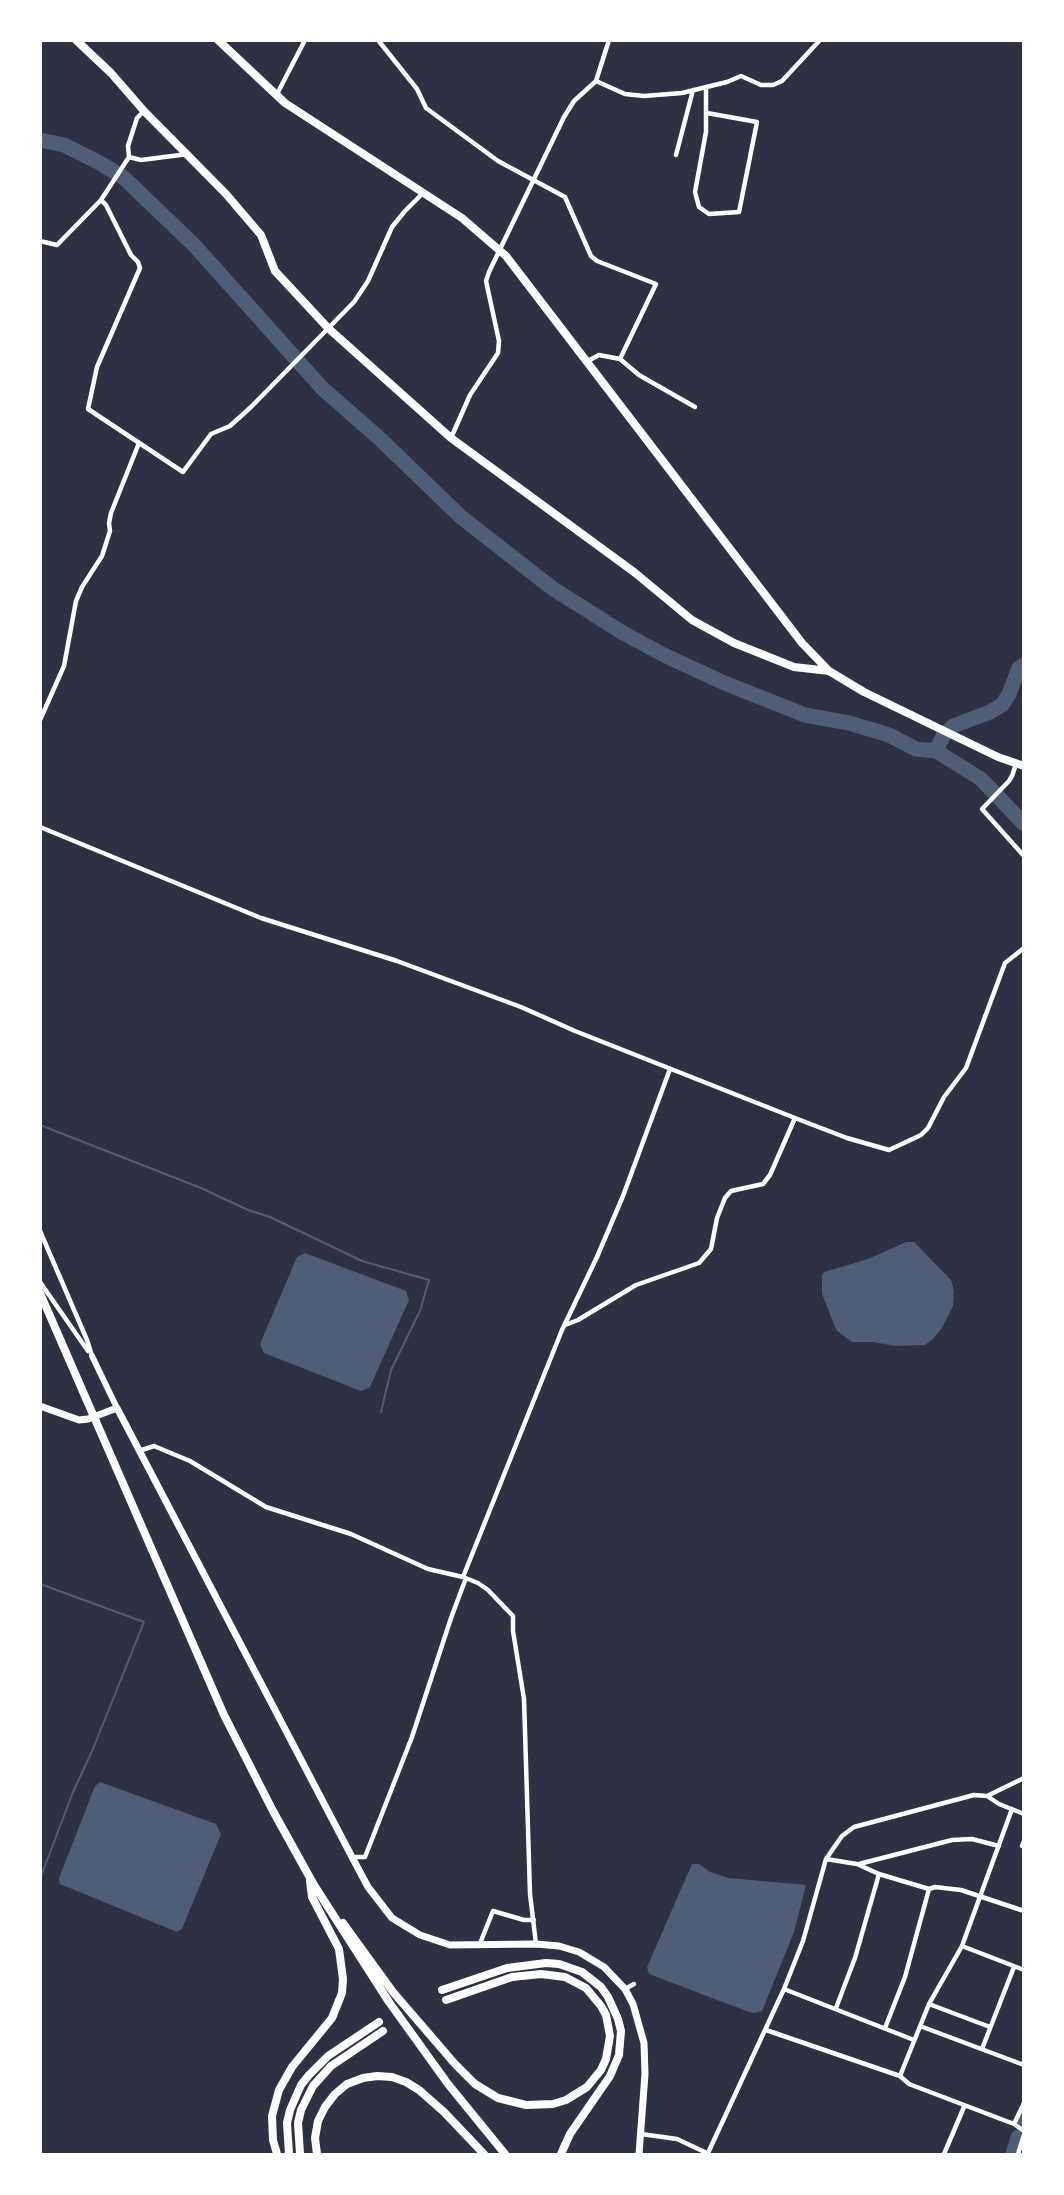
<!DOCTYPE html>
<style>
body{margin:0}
#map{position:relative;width:1064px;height:2195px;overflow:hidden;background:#2d3142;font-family:"Asap Condensed",sans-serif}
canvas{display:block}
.frame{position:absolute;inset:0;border:42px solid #fff;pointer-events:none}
</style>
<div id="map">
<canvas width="1064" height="2195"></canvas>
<div class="frame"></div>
</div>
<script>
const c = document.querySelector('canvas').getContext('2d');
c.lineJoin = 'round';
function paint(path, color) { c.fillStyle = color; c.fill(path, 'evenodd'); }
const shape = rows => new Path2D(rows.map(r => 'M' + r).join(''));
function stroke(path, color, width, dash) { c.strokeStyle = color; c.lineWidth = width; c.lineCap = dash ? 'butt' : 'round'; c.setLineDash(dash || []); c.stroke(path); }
paint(shape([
 [906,1242,914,1242,951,1280,954,1291,953,1306,942,1328,933,1339,925,1345,896,1346,872,1342,852,1342,837,1331,834,1324,822,1294,822,1275,824,1272,868,1259],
 [305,1253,406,1291,409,1300,370,1387,361,1391,264,1353,260,1344,297,1257],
 [100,1782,216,1824,221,1834,182,1929,177,1932,60,1884,59,1878,95,1786],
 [692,1864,699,1864,710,1872,729,1878,806,1885,794,1932,762,2011,754,2013,749,2012,649,1974,647,1967]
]), '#4f5d75');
stroke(shape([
 [40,1125,201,1188,248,1210,270,1217,362,1261,429,1280,420,1311,391,1370,381,1412],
 [40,1584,144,1622,93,1749,73,1792,40,1879]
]), '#4f5d75', 2);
stroke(shape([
 [40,140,64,145,98,162,123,177,194,245,323,389,378,437,461,517,552,588,623,633,664,655,722,682,805,715,849,723,889,735,916,749,936,751,981,779,1024,824],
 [936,751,943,736,953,726,990,712,1002,705,1009,694,1019,668,1024,665],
 [1023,2120,1024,2117],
 [1013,2154,1018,2137]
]), '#4f5d75', 15);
stroke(shape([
 [378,40,417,89,426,108,498,161,565,197,591,256,597,261,656,284,620,359,599,355,586,362],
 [596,81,625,94,644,96,682,93,727,82,741,76,761,85,773,85,782,81,820,40],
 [706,87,706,132,695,192,699,207,709,214,739,212,757,122,707,113],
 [276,96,305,40],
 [676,155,693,90],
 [129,157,141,160,188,154],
 [101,200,106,205,131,255,138,262,140,268,97,367,88,409,183,472,211,434,230,426,251,407,354,302,368,281,392,227,405,211,423,193],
 [40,241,57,245,101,200,129,157,128,146,137,118,144,111],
 [620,359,639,375,695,407],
 [451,438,470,395,498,353,499,341,486,281,489,272,564,117,574,101,596,81,609,40],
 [40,720,64,666,76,601,82,587,102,556,110,531,109,523,111,513,139,443],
 [1016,764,1012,776,1009,781,982,809,1024,856],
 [40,827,261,918,397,961,521,1007,575,1031,795,1118,847,1138,889,1150,921,1135,928,1128,944,1097,966,1068,1005,963,1024,948],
 [40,1231,87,1340,92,1356],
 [40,1282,88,1351],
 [565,1325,578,1320,636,1285,699,1263,711,1249,717,1218,725,1198,731,1191,763,1184,770,1175,795,1118],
 [139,1451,154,1446,190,1461,266,1507,351,1534,428,1569,463,1577,478,1583,488,1590,513,1616,513,1631,524,1699,530,1894,536,1944],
 [463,1577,562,1330,597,1257,623,1196,670,1069],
 [987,1796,1024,1778],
 [1024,1841,1022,1846,1024,1846],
 [353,1857,365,1857,412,1737,451,1618,466,1578],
 [826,1859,857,1864,879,1874,929,1889,935,1887,961,1890,1024,1911],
 [859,1864,952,1840,972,1839,999,1846],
 [479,1946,493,1911,524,1920,534,1920],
 [962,1946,1024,1970],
 [625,1989,634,1984],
 [784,1989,914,2040],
 [929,2004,990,2027],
 [836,2008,855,1958,879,1874],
 [920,2026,1024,2065],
 [885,2028,905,1977,929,1889],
 [766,2030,900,2076,909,2084,1014,2124,1024,2131],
 [982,2049,1014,1967],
 [900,2076,929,2004,962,1946,1012,1809],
 [1014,2124,1024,2103],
 [641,2134,677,2139,709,2154],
 [708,2153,784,1989,803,1941,826,1859,842,1836,854,1827,974,1795,987,1796,999,1804,1024,1814],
 [944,2154,964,2107],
 [1018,2154,1024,2135]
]), '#fff', 4.5);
stroke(shape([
 [92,1356,117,1408]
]), '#fff', 6);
stroke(shape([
 [40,1406,79,1420,88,1419,117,1408,352,1857,368,1887,392,1918,420,1935,450,1945,536,1944,559,1946,579,1952,604,1967,625,1989,633,2004,644,2043,645,2074,639,2154]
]), '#fff', 7);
stroke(shape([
 [76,40,111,73,144,111,226,194,261,235,275,271,328,328,451,438,634,572,692,620,734,643,794,667,829,671],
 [218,40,285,103,462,218,506,256,802,643,829,671,864,692,998,757,1024,766]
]), '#fff', 8);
stroke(shape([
 [40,1293,224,1715,273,1811,314,1885,389,2002,448,2084,505,2154],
 [343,1923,393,1992,455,2064,475,2084,498,2098,526,2105,553,2104,566,2100,587,2087,601,2070,606,2059,610,2036,606,2015,601,2006,586,1988,565,1977,541,1974,512,1977,446,2000],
 [442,1990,507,1968,546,1963,559,1964,582,1972,601,1987,608,1997,618,2019,621,2031,619,2055,610,2076,570,2134,561,2154],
 [277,2154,273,2140,272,2116,279,2090,292,2067,332,2018,342,1993,343,1979,339,1949,312,1897,310,1881],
 [289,2154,287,2123,290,2110,301,2085,309,2075,328,2056,379,2022],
 [300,2154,298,2123,301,2110,313,2086,331,2066,383,2031],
 [317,2154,315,2138,318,2121,325,2107,335,2094,347,2084,363,2078,377,2076,392,2077,406,2082,419,2090,444,2112,484,2154]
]), '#fff', 8);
</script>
